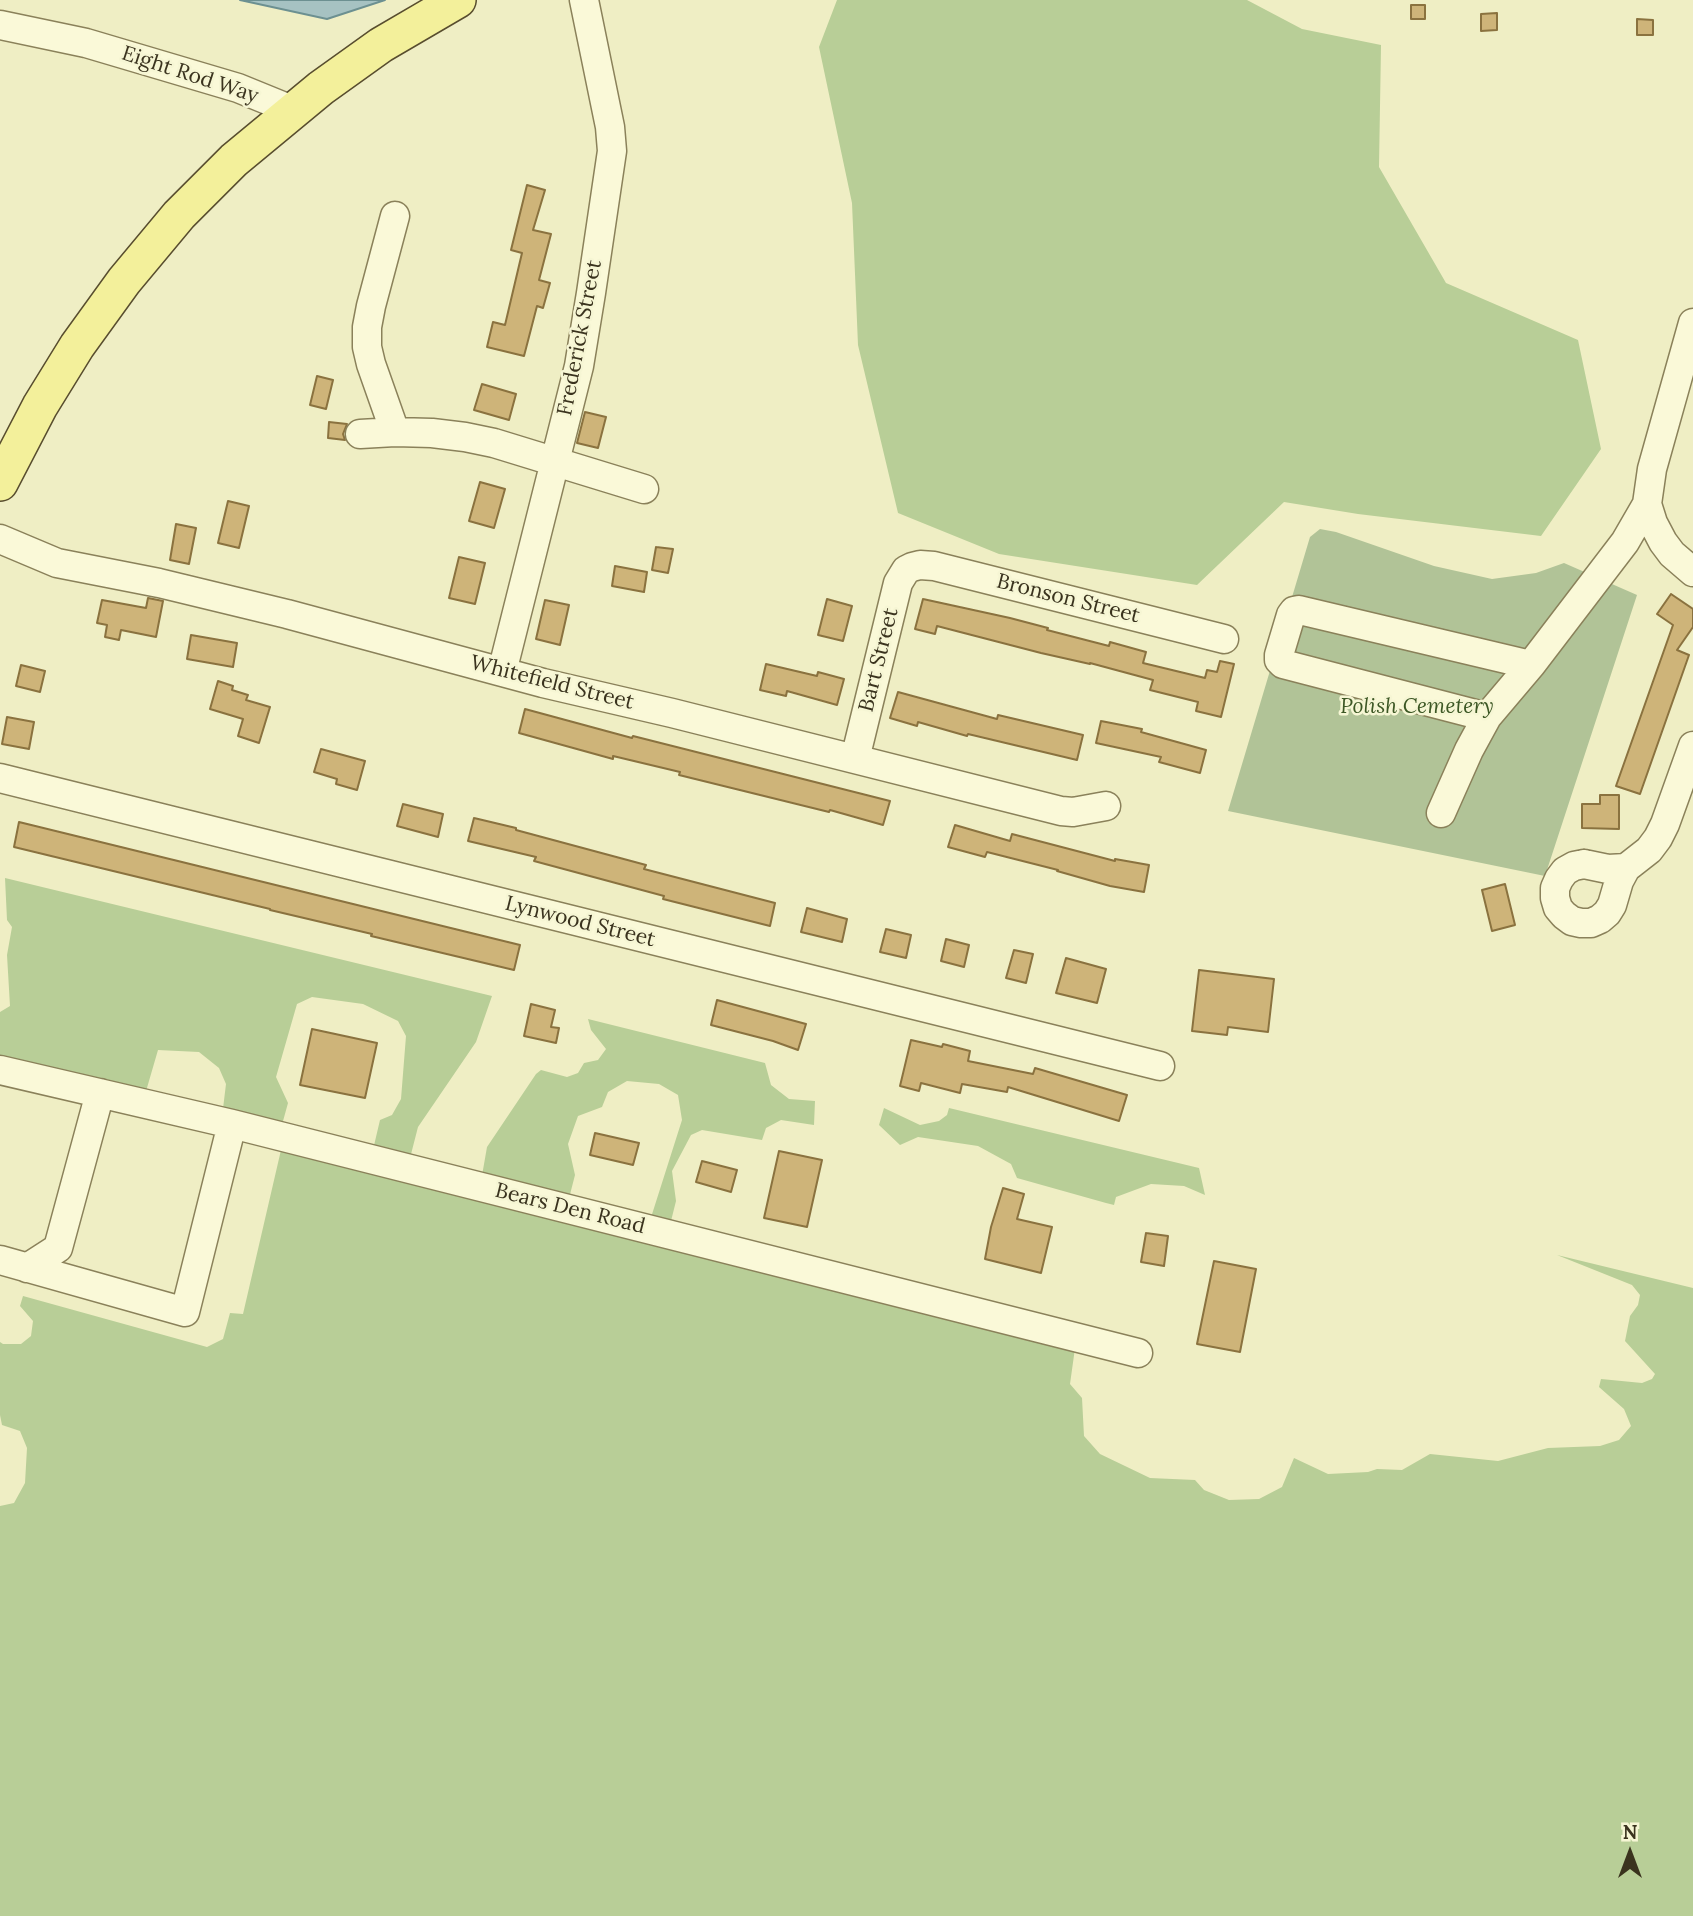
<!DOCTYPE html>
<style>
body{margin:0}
#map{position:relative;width:1693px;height:1916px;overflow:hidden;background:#efeec4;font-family:Lora,serif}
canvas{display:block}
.north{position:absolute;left:1595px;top:1818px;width:70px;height:70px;-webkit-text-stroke:5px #f6f6d4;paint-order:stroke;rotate:0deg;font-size:19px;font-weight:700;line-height:28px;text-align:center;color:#3a331e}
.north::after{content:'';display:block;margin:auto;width:24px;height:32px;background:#3a331e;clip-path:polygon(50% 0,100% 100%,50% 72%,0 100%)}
</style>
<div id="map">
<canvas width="1693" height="1916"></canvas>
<div class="north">N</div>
</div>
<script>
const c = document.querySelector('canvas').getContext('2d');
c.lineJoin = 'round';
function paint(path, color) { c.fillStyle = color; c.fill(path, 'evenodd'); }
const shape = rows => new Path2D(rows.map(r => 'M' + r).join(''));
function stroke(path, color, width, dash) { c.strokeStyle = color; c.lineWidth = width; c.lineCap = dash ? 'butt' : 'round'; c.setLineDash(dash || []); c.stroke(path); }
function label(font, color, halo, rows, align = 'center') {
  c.font = font + ' Lora,serif'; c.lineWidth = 5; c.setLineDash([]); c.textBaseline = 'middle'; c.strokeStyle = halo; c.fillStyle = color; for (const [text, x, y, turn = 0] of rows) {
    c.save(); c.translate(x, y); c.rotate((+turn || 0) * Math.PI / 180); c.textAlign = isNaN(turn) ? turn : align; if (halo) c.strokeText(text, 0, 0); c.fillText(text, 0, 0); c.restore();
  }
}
paint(shape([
 [837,0,1247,0,1302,29,1381,45,1379,167,1446,283,1578,340,1601,449,1541,536,1358,514,1284,502,1197,585,999,554,898,513,858,345,852,203,819,47],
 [5,878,492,996,476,1042,418,1127,409,1162,480,1187,487,1147,536,1074,541,1070,567,1077,578,1073,584,1063,598,1060,606,1049,591,1030,588,1019,765,1063,771,1085,789,1099,815,1101,814,1125,781,1120,766,1128,762,1140,702,1130,691,1135,672,1171,676,1201,667,1237,1076,1341,1070,1384,1082,1398,1084,1436,1100,1454,1150,1478,1195,1480,1204,1490,1229,1500,1259,1499,1282,1487,1294,1458,1328,1474,1368,1472,1377,1469,1402,1470,1430,1454,1498,1461,1548,1448,1600,1446,1619,1440,1631,1426,1624,1409,1599,1387,1601,1379,1642,1383,1652,1379,1655,1374,1625,1341,1630,1316,1638,1305,1640,1295,1632,1285,1557,1255,1693,1288,1693,1916,0,1916,0,1506,14,1503,25,1483,27,1448,20,1431,2,1425,0,1415,0,1342,3,1344,21,1344,31,1336,33,1321,20,1306,23,1296,207,1347,223,1339,230,1313,243,1314,281,1150,372,1154,380,1120,392,1115,401,1099,406,1036,398,1021,363,1004,312,997,297,1004,276,1077,288,1103,280,1132,221,1125,226,1084,219,1068,199,1052,158,1050,142,1105,0,1073,0,1012,10,1006,7,955,12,927,7,920],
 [627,1081,659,1084,678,1095,682,1120,647,1230,566,1210,575,1175,568,1144,578,1116,602,1107,608,1092],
 [884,1108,920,1125,939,1121,947,1115,949,1108,1199,1168,1205,1195,1184,1186,1151,1184,1116,1197,1114,1205,1106,1203,1017,1178,1011,1164,978,1146,918,1137,900,1145,879,1125]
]), '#b8ce97');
paint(shape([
 [1320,529,1336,532,1434,566,1492,579,1536,573,1564,563,1637,595,1545,876,1228,811,1310,537]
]), '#b1c397');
const water = shape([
 [240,0,385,0,327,19,240,0]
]);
paint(water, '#a6c2c2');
stroke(water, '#6c9091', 2);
const building = shape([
 [1411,5,1425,5,1425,19,1411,19,1411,5],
 [1497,13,1497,30,1481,31,1481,14,1497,13],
 [1637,19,1653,20,1653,35,1637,35,1637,19],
 [527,185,545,190,533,230,551,234,539,280,550,283,543,308,537,306,524,356,487,347,493,322,505,325,522,253,511,250,527,185],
 [317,376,333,380,326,409,310,405,317,376],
 [482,384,516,394,509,420,474,410,482,384],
 [585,412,606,417,598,448,577,443,585,412],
 [329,422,347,424,343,434,345,440,328,438,329,422],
 [480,482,505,489,494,528,469,521,480,482],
 [228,501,249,506,239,548,218,543,228,501],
 [176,524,196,528,189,564,170,560,176,524],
 [656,547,673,549,668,573,652,570,656,547],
 [459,557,485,563,475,604,449,598,459,557],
 [615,566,647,572,644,592,612,586,615,566],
 [1671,594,1693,609,1693,627,1677,650,1689,655,1640,794,1616,786,1673,625,1657,614,1671,594],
 [148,598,163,601,156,637,121,630,119,640,105,637,107,625,97,623,102,600,146,608,148,598],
 [827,599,852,606,843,641,818,635,827,599],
 [923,599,1010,618,1048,628,1047,630,1109,646,1110,642,1146,652,1143,663,1205,678,1207,670,1217,672,1220,661,1234,664,1221,717,1196,711,1198,702,1150,690,1153,680,1090,663,1090,664,1041,653,937,626,935,634,915,629,923,599],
 [545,600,569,605,560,645,536,639,545,600],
 [191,635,237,643,233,667,187,659,191,635],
 [766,664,817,676,818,672,844,679,837,705,787,691,786,696,760,690,766,664],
 [21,665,45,671,40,692,16,686,21,665],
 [218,681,233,686,232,690,248,695,246,700,270,707,259,743,238,736,243,719,210,709,218,681],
 [898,692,997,719,998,715,1083,735,1077,760,968,734,967,736,918,722,917,726,890,718,898,692],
 [525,709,632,738,633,736,890,801,883,825,830,810,829,812,679,775,680,772,613,756,613,759,519,733,525,709],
 [7,717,34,722,29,749,2,744,7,717],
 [1101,721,1142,729,1141,732,1206,750,1200,773,1159,762,1161,757,1096,743,1101,721],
 [321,749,365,761,357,790,336,784,337,779,314,772,321,749],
 [1600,795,1619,795,1619,829,1582,828,1582,804,1600,804,1600,795],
 [403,804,443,814,438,837,397,826,403,804],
 [474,818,516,828,516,830,646,865,644,869,775,903,770,926,663,899,664,896,534,861,536,857,468,841,474,818],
 [19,822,520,945,514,970,371,936,372,934,270,910,270,909,14,847,19,822],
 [955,825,1010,841,1012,834,1115,861,1115,859,1149,865,1144,892,1110,886,1057,871,1058,870,987,852,985,857,948,847,955,825],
 [1505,884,1515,925,1492,931,1482,890,1505,884],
 [807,908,847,919,842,942,801,932,807,908],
 [886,929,911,935,906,958,880,952,886,929],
 [946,939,969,945,964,967,941,961,946,939],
 [1014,950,1033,954,1026,983,1006,978,1014,950],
 [1066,958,1106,969,1097,1003,1056,993,1066,958],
 [1199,970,1274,979,1268,1032,1228,1027,1227,1035,1192,1031,1199,970],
 [717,1000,806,1024,798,1050,773,1041,711,1025,717,1000],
 [531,1004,555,1010,551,1027,559,1028,556,1043,524,1036,531,1004],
 [312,1029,377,1043,365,1098,300,1085,312,1029],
 [911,1040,942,1047,943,1044,970,1051,968,1061,1033,1074,1035,1068,1127,1095,1119,1121,1008,1087,1007,1092,962,1084,960,1093,921,1083,919,1091,900,1086,911,1040],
 [595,1133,639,1143,633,1165,590,1155,595,1133],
 [779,1151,822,1160,807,1227,764,1218,779,1151],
 [702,1161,737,1170,731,1192,696,1182,702,1161],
 [1003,1188,1024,1194,1017,1219,1052,1227,1041,1273,985,1259,991,1227,1003,1188],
 [1146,1233,1168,1236,1164,1266,1141,1262,1146,1233],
 [1214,1261,1256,1269,1240,1352,1197,1344,1214,1261]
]);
paint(building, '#ceb479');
stroke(building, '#8a723f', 2);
const minor = shape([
 [0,25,86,43,238,88,292,110],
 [1693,323,1652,469,1647,504,1653,523,1663,542,1672,554,1693,572],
 [395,432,371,364,367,347,367,327,371,306,395,216],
 [360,434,395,432,432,433,465,437,494,443,644,489],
 [0,539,57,563,159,583,287,614,543,683,672,713,1061,811,1073,812,1106,806],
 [502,672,579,366,591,293,612,151,610,127,584,0],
 [1487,717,1283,664,1279,660,1279,655,1291,615,1294,611,1299,610,1531,665],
 [855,759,898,583,906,570,912,567,920,565,934,566,1224,639],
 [0,778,1160,1066],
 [1441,813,1469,750,1487,717,1531,665,1625,542,1647,504],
 [1584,864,1608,869,1626,868,1619,881,1612,905,1607,913,1600,919,1591,923,1581,923,1572,921,1564,915,1558,908,1555,898,1555,888,1559,879,1565,871,1574,866,1584,864],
 [1626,868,1649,850,1658,838,1665,824,1693,746],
 [0,1070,232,1124,1138,1353],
 [0,1260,185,1312,232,1124],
 [27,1268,58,1248,100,1093]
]);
const major = shape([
 [0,483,40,406,77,346,124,281,179,215,234,160,321,88,381,45,458,0]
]);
stroke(minor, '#8a815a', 31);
stroke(major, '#584d2e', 38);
stroke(minor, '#faf9d8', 28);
stroke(major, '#f3f09b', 35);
label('21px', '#3a331e', '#f6f6d4', [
 ["Eight Rod Way",190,75,18],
 ["Frederick Street",580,338,-79],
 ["Bronson Street",1068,599,14],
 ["Bart Street",879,660,-76],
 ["Whitefield Street",552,683,14],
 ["Lynwood Street",580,922,14],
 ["Bears Den Road",570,1209,14]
]);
label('italic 21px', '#3c5724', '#f6f6d4', [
 ["Polish Cemetery",1417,707]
]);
</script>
